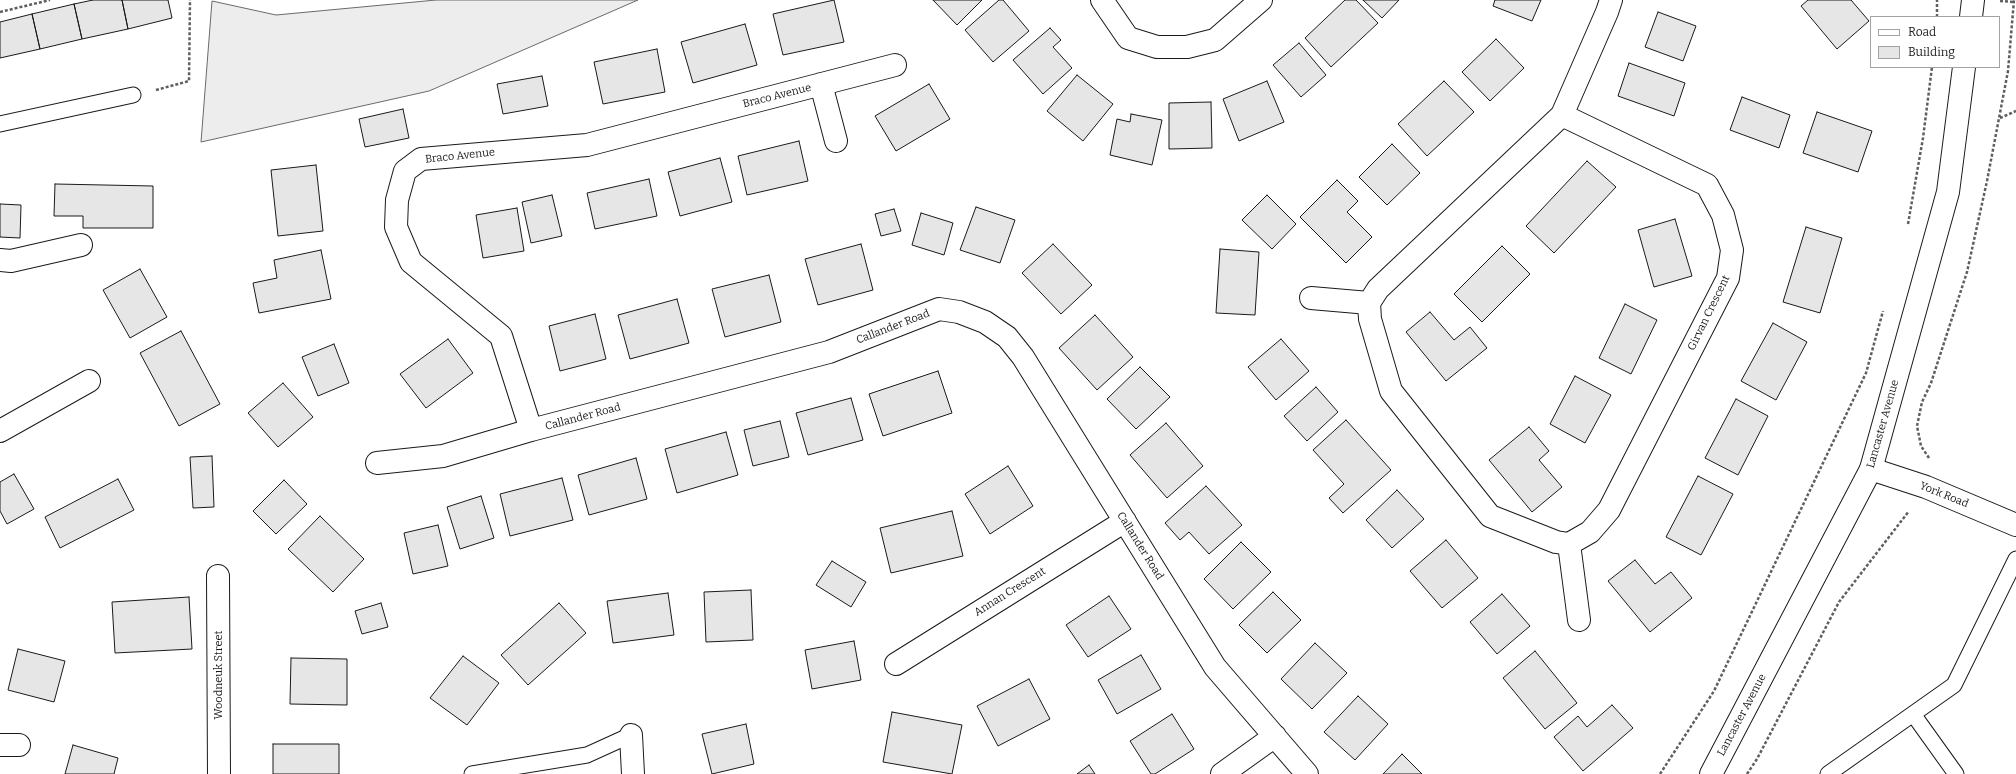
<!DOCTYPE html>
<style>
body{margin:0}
#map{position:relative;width:2016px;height:774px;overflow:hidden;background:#fff;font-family:Bitter,serif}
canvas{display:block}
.legend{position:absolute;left:1870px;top:16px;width:130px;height:52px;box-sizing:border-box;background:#fff;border:1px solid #a3a3a3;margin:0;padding:5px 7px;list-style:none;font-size:12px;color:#1a1a1a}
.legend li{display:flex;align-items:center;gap:8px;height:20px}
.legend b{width:20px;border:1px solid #a3a3a3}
</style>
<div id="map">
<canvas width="2016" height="774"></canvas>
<ul class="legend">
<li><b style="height:5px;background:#fff"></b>Road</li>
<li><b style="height:11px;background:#e6e6e6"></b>Building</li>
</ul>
</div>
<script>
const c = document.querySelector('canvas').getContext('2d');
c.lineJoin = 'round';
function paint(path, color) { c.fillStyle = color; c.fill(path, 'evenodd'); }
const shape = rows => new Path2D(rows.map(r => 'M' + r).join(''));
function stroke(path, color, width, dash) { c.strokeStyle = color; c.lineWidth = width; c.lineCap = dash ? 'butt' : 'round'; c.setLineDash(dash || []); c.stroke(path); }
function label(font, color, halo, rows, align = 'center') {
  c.font = font + ' Bitter,serif'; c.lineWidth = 3; c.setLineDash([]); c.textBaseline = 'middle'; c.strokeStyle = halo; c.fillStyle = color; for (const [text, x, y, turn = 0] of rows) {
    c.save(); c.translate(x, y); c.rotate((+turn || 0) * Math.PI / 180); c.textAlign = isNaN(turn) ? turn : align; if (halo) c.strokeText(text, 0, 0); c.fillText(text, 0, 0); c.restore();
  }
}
const built = shape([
 [436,0,638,0,429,91,201,142,212,1,276,15,436,0]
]);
paint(built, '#ededed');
stroke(built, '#6a6a6a', 1);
const building = shape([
 [93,0,122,0,128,29,82,39,74,4,93,0],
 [122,0,168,0,172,18,128,29,122,0],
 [834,0,844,42,783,55,773,14,834,0],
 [933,0,982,0,957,25,933,0],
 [999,0,1003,0,1029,31,993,62,965,30,999,0],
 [1345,0,1356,0,1378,23,1331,67,1305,38,1345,0],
 [1363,0,1399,0,1382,18,1363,0],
 [1495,0,1541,0,1532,21,1493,6,1495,0],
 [1808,0,1851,0,1869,21,1837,49,1801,6,1808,0],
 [74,4,82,39,40,49,32,14,74,4],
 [1658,12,1696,26,1683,61,1645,47,1658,12],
 [32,14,40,49,0,58,0,22,32,14],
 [745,24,757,65,693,83,681,42,745,24],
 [1050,28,1061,40,1053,47,1072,68,1043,94,1013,60,1050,28],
 [1496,39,1524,68,1490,101,1462,72,1496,39],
 [1299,43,1326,75,1301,97,1273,65,1299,43],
 [657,49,665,92,603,104,594,62,657,49],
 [1629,63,1685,83,1674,116,1618,96,1629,63],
 [1077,75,1113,104,1083,141,1047,111,1077,75],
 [542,76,548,106,503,114,497,84,542,76],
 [1267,81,1284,122,1239,141,1223,99,1267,81],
 [1444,81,1474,112,1427,156,1398,124,1444,81],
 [929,84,950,119,896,151,875,116,929,84],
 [1742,97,1790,115,1779,148,1730,130,1742,97],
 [1211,102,1212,148,1169,149,1169,103,1211,102],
 [403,109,409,138,365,147,359,119,403,109],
 [1817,112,1872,131,1858,172,1803,153,1817,112],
 [1131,114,1162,120,1152,165,1110,155,1117,119,1130,122,1131,114],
 [799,141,808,181,747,195,738,156,799,141],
 [1392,144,1420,173,1387,205,1359,177,1392,144],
 [720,158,732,202,680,216,668,172,720,158],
 [1587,161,1616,187,1554,253,1526,226,1587,161],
 [316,165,323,231,278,236,271,170,316,165],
 [649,179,657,216,595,229,587,193,649,179],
 [1337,180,1358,201,1347,212,1372,237,1346,263,1300,217,1337,180],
 [55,184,153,186,153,228,83,228,83,216,54,216,55,184],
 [552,195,562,236,531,243,522,202,552,195],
 [1267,195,1296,224,1272,249,1242,220,1267,195],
 [0,204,21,205,20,238,0,237,0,204],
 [976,207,1015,220,1000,263,960,250,976,207],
 [517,208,524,251,483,258,476,215,517,208],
 [894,209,901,231,881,236,875,214,894,209],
 [921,213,953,223,944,255,912,245,921,213],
 [1675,219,1692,276,1654,287,1638,230,1675,219],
 [1806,227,1842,238,1820,313,1783,302,1806,227],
 [861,244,873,290,818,305,805,259,861,244],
 [1053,244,1092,285,1061,314,1022,273,1053,244],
 [1502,246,1530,274,1482,322,1454,294,1502,246],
 [1220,249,1259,252,1255,315,1216,313,1220,249],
 [321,250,331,299,259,313,253,283,277,278,274,260,321,250],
 [140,269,167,317,130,338,103,290,140,269],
 [769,275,781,322,725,337,712,289,769,275],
 [677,299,689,343,630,359,618,315,677,299],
 [1625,304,1657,320,1631,374,1599,358,1625,304],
 [1430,312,1454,340,1470,327,1487,348,1446,381,1406,332,1430,312],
 [595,314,606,359,560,371,549,326,595,314],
 [1095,315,1133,357,1097,390,1059,348,1095,315],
 [1773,323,1807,342,1776,400,1741,381,1773,323],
 [181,331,220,404,179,426,140,353,181,331],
 [448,339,473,373,426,408,400,374,448,339],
 [1281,339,1309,371,1276,400,1248,367,1281,339],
 [334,344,349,383,318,396,302,357,334,344],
 [1140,367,1170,397,1136,429,1107,399,1140,367],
 [938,371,952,413,883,436,869,394,938,371],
 [1575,376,1611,395,1585,443,1550,424,1575,376],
 [283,383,313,417,278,447,248,413,283,383],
 [1316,387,1338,412,1307,441,1284,416,1316,387],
 [851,398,863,440,808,455,796,413,851,398],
 [1736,399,1768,416,1738,475,1705,458,1736,399],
 [1346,420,1391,470,1343,513,1329,498,1344,484,1313,450,1346,420],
 [780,421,789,457,753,466,744,430,780,421],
 [1166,423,1203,466,1167,498,1130,455,1166,423],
 [1529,427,1549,451,1539,460,1562,487,1532,512,1489,460,1529,427],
 [726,432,738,475,677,493,665,449,726,432],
 [212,456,214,507,193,508,190,457,212,456],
 [636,458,647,499,589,515,578,475,636,458],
 [1008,466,1033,506,990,534,965,494,1008,466],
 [14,474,34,509,7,524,0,511,0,482,14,474],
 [1698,476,1733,494,1701,555,1666,537,1698,476],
 [562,478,573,520,510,536,500,494,562,478],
 [118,479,134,510,60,548,45,517,118,479],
 [284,480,307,504,276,534,253,511,284,480],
 [1206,486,1242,525,1209,554,1189,532,1180,540,1165,523,1206,486],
 [1397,490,1424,519,1392,548,1366,520,1397,490],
 [481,496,494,538,460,549,447,507,481,496],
 [952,511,963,556,891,573,880,528,952,511],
 [320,516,364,559,333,592,288,549,320,516],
 [438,525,448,566,413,574,404,533,438,525],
 [1446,540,1478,578,1442,608,1410,571,1446,540],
 [1241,542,1271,572,1233,609,1204,579,1241,542],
 [1635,560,1655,584,1671,572,1692,598,1650,632,1608,581,1635,560],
 [832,561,866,582,851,607,816,585,832,561],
 [751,590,753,640,706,642,704,592,751,590],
 [1273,592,1301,620,1267,653,1239,625,1273,592],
 [668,593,674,635,613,643,607,601,668,593],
 [1502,594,1530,626,1497,654,1470,622,1502,594],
 [1109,596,1131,629,1088,657,1066,625,1109,596],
 [189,597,192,649,115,653,112,602,189,597],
 [381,603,388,627,362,634,355,611,381,603],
 [559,603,586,633,528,685,501,655,559,603],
 [854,641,861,680,812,689,805,650,854,641],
 [1315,643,1347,673,1312,709,1281,679,1315,643],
 [18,649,65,661,54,702,8,690,18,649],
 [1535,651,1577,703,1545,729,1503,678,1535,651],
 [1141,655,1161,689,1117,714,1098,680,1141,655],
 [463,656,499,683,467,725,430,698,463,656],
 [291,658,347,659,347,705,290,704,291,658],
 [1029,679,1050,719,998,746,977,706,1029,679],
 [1358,696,1388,724,1355,760,1324,732,1358,696],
 [1612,705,1633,728,1583,771,1554,737,1578,716,1587,727,1612,705],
 [892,712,962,725,952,774,883,762,892,712],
 [1172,714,1194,749,1155,774,1151,774,1130,741,1172,714],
 [746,724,754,764,712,774,702,734,746,724],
 [273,744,339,744,339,774,273,774,273,744],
 [73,745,118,758,114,774,65,774,73,745],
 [1402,754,1422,774,1383,774,1402,754],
 [1089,765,1095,774,1077,774,1089,765]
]);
paint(building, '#e6e6e6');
stroke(building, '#1a1a1a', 1);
const service = shape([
 [0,124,133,95],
 [1913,714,1956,774],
 [472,774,587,755,631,735],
 [1828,774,1954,685,2016,559]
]);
const minor = shape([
 [1102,0,1128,38,1157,47,1187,47,1215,40,1261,0],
 [821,84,836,141],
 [1562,115,1707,185,1723,215,1732,250,1728,278,1609,510,1590,532,1569,544,1556,542,1490,516,1391,391,1370,319,1369,303,1378,289,1562,115,1607,12,1611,0],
 [0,260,11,261,81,245],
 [1311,298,1369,303],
 [531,430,501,336,411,262,396,227,397,200,405,171,421,159,587,145,895,65],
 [0,431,89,381],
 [377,463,443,456,531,430,829,352,939,309,959,312,985,322,1007,337,1023,357,1215,667,1307,774],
 [1871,469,1926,487,2016,525],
 [1569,544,1579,620],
 [218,576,219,774],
 [896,664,1125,521],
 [631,735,633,774],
 [0,745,19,745],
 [1222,774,1275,736]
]);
const secondary = shape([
 [1971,17,1973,0],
 [1711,774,1871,469,1948,192,1964,67]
]);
stroke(service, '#1a1a1a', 17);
stroke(minor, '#1a1a1a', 24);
stroke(secondary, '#1a1a1a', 24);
stroke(shape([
 [2000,1,2014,2],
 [0,12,50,0],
 [1937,17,1937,0],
 [156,90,189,81,190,0],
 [2000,118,2016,111],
 [1908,224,1923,138,1932,67],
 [1929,458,1921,446,1917,426,1922,402,1931,383,1967,272,1987,181,2008,71,2014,0],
 [1660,774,1714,691,1866,373,1883,311],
 [1747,774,1757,759,1839,602,1909,511]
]), '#5f5f5f', 2.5, [3, 2]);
stroke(service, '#fff', 15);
stroke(minor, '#fff', 22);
stroke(secondary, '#fff', 22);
label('11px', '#1a1a1a', '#fff', [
 ["Braco Avenue",777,96,-14],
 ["Braco Avenue",460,156,-6],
 ["Girvan Crescent",1709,313,-64],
 ["Callander Road",893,327,-21],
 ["Callander Road",583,417,-15],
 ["Lancaster Avenue",1883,424,-74],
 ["York Road",1944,495,22],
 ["Callander Road",1140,546,58],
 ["Annan Crescent",1010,592,-32],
 ["Woodneuk Street",219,675,-90],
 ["Lancaster Avenue",1742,715,-62]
]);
</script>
